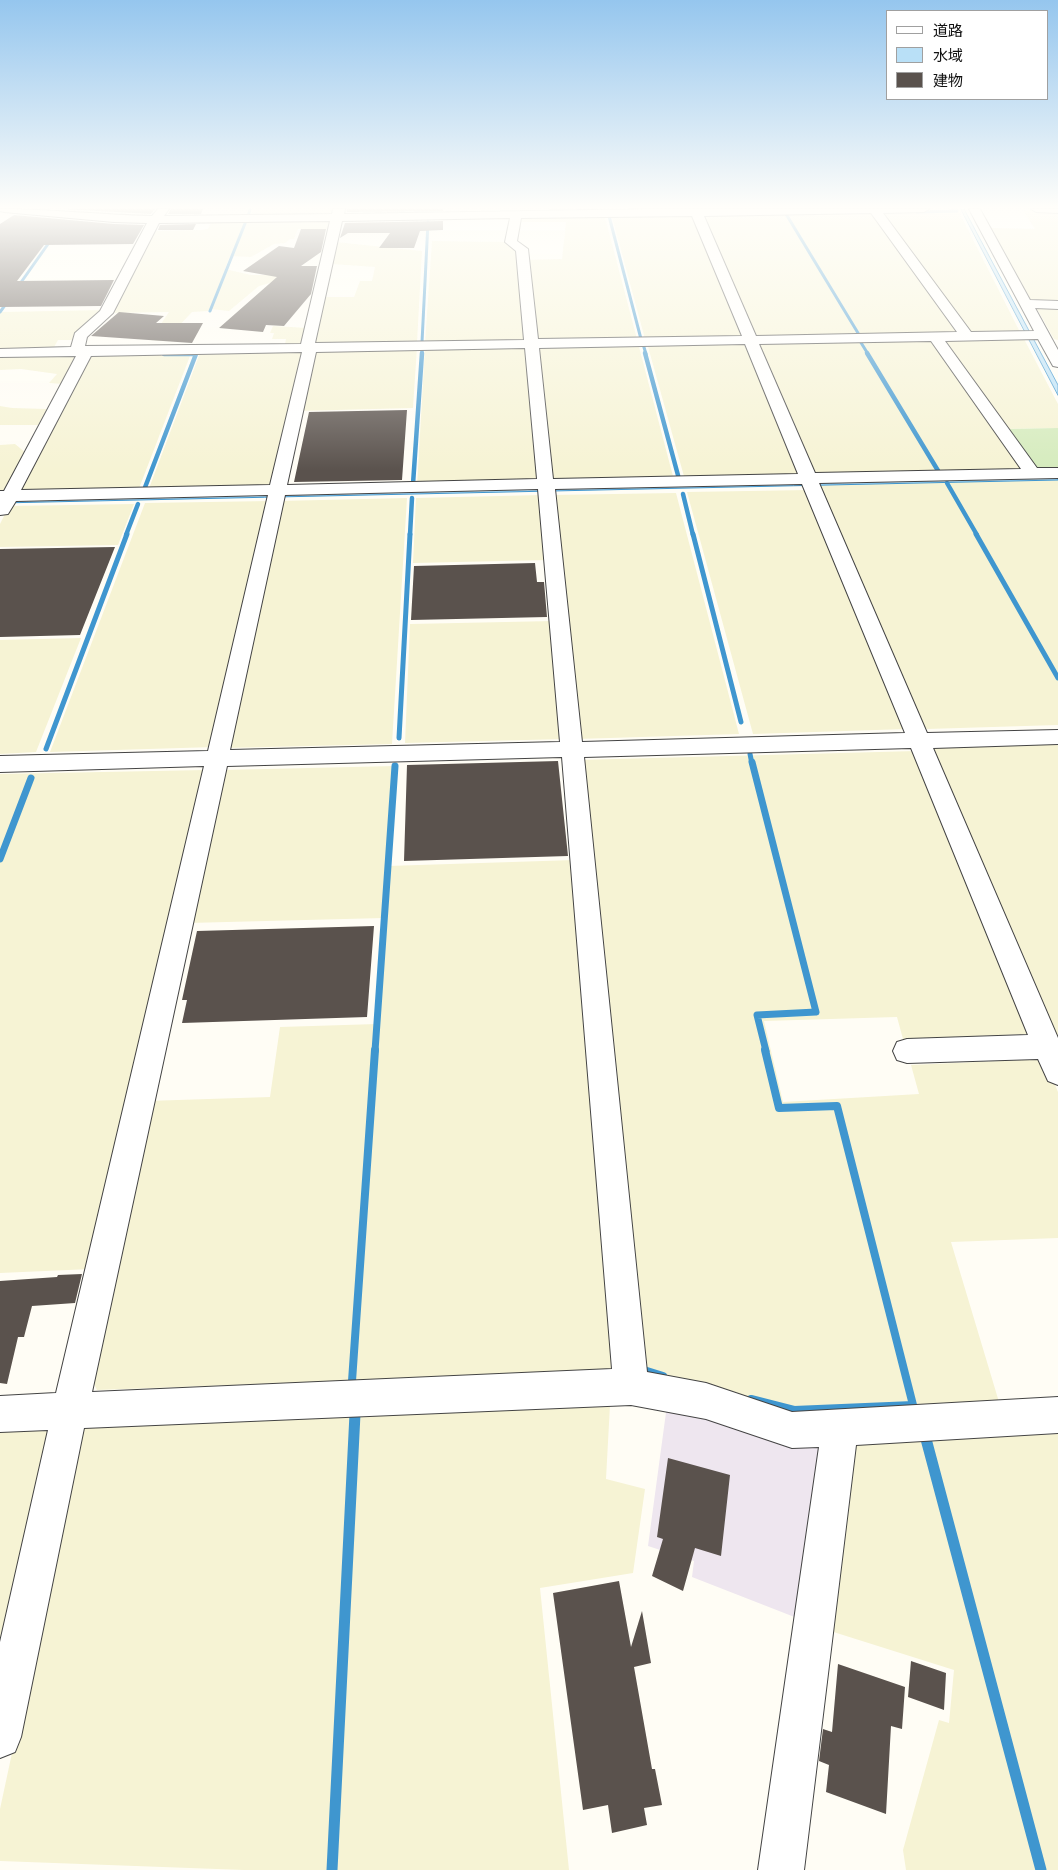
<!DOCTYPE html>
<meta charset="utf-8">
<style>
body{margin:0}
#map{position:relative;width:1058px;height:1870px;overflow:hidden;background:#fffdf5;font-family:"PT Serif","Noto Sans JP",serif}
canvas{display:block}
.legend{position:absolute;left:886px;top:10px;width:162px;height:90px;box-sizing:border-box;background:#fff;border:1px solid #a0a0a0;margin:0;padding:6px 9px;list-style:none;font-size:15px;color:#111}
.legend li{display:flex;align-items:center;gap:10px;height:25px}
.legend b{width:25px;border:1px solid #a0a0a0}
</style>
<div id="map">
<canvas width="1058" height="1870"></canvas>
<ul class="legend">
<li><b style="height:6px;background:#fff"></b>道路</li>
<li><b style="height:14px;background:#b9e0f7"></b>水域</li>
<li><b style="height:14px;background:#5a524d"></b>建物</li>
</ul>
</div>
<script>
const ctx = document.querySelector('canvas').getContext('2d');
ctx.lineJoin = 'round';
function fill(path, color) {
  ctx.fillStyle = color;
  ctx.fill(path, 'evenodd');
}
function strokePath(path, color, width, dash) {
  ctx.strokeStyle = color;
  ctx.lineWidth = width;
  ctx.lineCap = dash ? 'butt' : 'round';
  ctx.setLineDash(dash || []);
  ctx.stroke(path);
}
fill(new Path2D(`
 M667 1405 820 1449 797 1618 692 1577 694 1561 648 1546Z`), '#eee6ef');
fill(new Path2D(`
 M252 209H336L335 216 250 217Z
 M1023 210 1058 212V303L1031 301 990 228 1035 229Z
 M879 212H959L1020 332 969 333Z
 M874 213 960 333 757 337 753 335 703 216Z
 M696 216 745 336 742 337 645 339 612 217Z
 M605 217 637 339 533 341 525 260 562 259 566 222H518L519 218Z
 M332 219 330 229H298L294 239H290L285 243 274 244 251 257 230 256 225 269 251 275H300L259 286 229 311 210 309 208 311 192 312 165 341 150 340 169 312 111 313 153 231 202 230 208 229 212 221Z
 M432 241 507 242 519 251 527 340 425 343Z
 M336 242 422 251 417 343 313 344 324 297H354L360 281H372L375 267 331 264Z
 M1036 307H1058V340L1054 339Z
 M104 310 75 340H58L53 349 0 350V312Z
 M273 326 308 328 304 344H285L286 339H272L274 333H270Z
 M1023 337 1058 404V428L1004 429 941 340Z
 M930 338 1022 469 1020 471 812 473 756 343Z
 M745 342 803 476 685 480 647 343Z
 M638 343 674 480 552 483 538 345Z
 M417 347 413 408 298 411 313 350Z
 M425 347H527L541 481 417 486Z
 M303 351 274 487 148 491 200 353Z
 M161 353V356H190L138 491 16 494 88 356Z
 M0 354 80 355 62 384 49 383 57 374 21 369 0 370Z
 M0 406 12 408 47 409 38 425H0Z
 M15 444 26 453 5 492 0 494V445Z
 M1058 480V725L927 729 920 725 820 485Z
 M809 490 907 729 753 734 687 492Z
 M676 493 739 734 577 739 551 495Z
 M542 495 548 560 413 563 416 498Z
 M407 498 392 744 225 748 279 501Z
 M271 501 214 747 50 752 145 503Z
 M134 504 118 545 0 547V524L9 506Z
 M554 621 566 739 405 743 410 624Z
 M81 638 36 752 0 754V640Z
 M1058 744V1053L930 752 934 747Z
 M916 751 1028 1034 903 1039 897 1017 764 1021 783 1102 919 1094 911 1065 1044 1059 1058 1092V1238L951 1242 999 1402 794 1410 647 1371 641 1343 579 760Z
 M395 766 388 866 574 860 621 1371 97 1390 89 1374 147 1101 270 1097 280 1027 377 1024 384 918 188 923 224 770Z
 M205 770 91 1269 0 1273V774Z
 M610 1405 606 1479 645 1489 633 1573 540 1588 569 1870H244L0 1861V1809L81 1431 95 1422Z
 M48 1426 55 1438 0 1688V1428Z
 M1058 1434V1870H906L903 1850 939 1720 949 1723 954 1670 824 1629 855 1442Z`), '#f6f3d4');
fill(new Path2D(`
 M1058 428V471H1037L1007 429Z`), '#d5ebbd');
const water = new Path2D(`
 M961 209H964L1058 385V395Z
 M1058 477V480L0 503V499Z`);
fill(water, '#b9e0f7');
strokePath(water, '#3f96cf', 1);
strokePath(new Path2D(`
 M917 212 957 211
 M786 214 858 333
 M617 216H609L641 339
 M248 217 250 209
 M17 288 53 237
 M210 311 246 221
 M0 312 8 301
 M860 341 868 354
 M422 342 428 222
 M643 344 646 354
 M422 354V348`), '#3f96cf', 3);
strokePath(new Path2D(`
 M645 353 679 479
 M867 353 940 474
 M947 483 977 535
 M413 484 422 353
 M144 490 196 354H164
 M683 494 693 535
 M126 535 138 504
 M410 535 412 498`), '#3f96cf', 4.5);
strokePath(new Path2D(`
 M693 534 741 722
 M976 534 1058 678
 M399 738 410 534
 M46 749 127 534
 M750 754 752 764`), '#3f96cf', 5);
strokePath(new Path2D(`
 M752 762 816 1012 757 1015 766 1051
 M0 859 31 778
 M375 1051 395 766`), '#3f96cf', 7);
strokePath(new Path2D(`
 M647 1371 663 1376
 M352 1381 375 1050
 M751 1399 794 1410 913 1405 837 1106 779 1108 765 1050`), '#3f96cf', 8);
strokePath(new Path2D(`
 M926 1439 1041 1870
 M332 1870 355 1414`), '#3f96cf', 11);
fill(new Path2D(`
 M63 209H155L151 214Z
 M171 209H203L201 214H168Z
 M347 209H443V211L347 212Z
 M14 215 114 224 144 225 133 244 44 245 17 281 114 280 101 306 0 307V224Z
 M443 221V230L420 231 414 248H379L390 233H348L340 238 345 223Z
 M196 224 193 230H158L160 225Z
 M301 229H326L321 252 301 266H317L311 294 284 326 266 325 263 332 219 328 277 277 243 271 279 246 294 248Z
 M119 312 164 316 156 323H203L192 343 91 336Z
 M407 410 402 480 294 482 309 412Z
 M115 547 80 635 0 637V549Z
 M535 563 537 582H544L547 617 411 620 414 566Z
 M558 761 568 856 404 861 407 765Z
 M374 926 367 1017 182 1023 187 1000H182L197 931Z
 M82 1274 75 1303 32 1306 24 1337H18L7 1384 0 1383V1281L57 1277 58 1275Z
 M668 1458 730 1475 721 1556 695 1548 683 1591 652 1576 663 1539 657 1537Z
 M619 1581 631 1647 642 1611 651 1663 634 1667 652 1769H655L662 1805 644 1808 647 1825 612 1833 608 1805 583 1810 553 1593Z
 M911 1661 946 1673 944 1710 908 1697Z
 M838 1664 905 1687 902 1729 891 1726 886 1814 826 1792 829 1765 819 1761 823 1729 832 1732Z`), '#5a524d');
const minor = new Path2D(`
 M0 209C51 209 101 215 152 216L158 209H169L164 216 332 214 333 209H345L344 214 654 209H929L924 212 883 213 971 332 1034 331 969 209H980L1030 300 1058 301V309L1035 308 1058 350V367L1053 366 1038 339 945 341 1037 468H1058V478L819 483 927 733 1058 730V744L933 748 1058 1038V1085L1048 1081 1038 1059 907 1063 897 1060 893 1051 897 1042 907 1039 1028 1035 911 748 584 757 647 1372 706 1383 792 1412 1058 1397V1433L856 1445 804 1870H758L819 1447 792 1448 706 1419 631 1405 84 1428 21 1737 15 1752 0 1758V1642L48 1430 0 1432V1396L56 1393 204 766 0 772V756L208 751 268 495 16 501 8 514 0 515V491H4L76 356 0 357V349L71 347 75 333 100 311 147 223 114 222 4 212 0 211ZM871 213 957 332 756 336 704 216ZM692 216 742 336 538 339 528 249 517 241 521 218ZM510 218 505 242 516 251 524 340 315 343 342 221ZM330 221 301 344 85 346 87 337 113 313 159 223ZM931 341 1021 469 815 473 759 344ZM745 344 798 474 553 479 539 348ZM525 348 537 479 287 485 316 352ZM302 352 270 485 21 490 91 356ZM802 484 905 733 582 742 555 489ZM538 489 560 742 230 750 285 495ZM562 757 612 1369 92 1392 227 766Z
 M1031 209H1058V213L1036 212Z`);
strokePath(minor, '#444', 2);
fill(minor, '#fff');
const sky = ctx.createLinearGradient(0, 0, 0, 471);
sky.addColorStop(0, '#95c6ee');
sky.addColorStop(0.44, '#fffefa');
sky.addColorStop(1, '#fffefa00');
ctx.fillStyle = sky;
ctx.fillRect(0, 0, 1058, 471);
</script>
